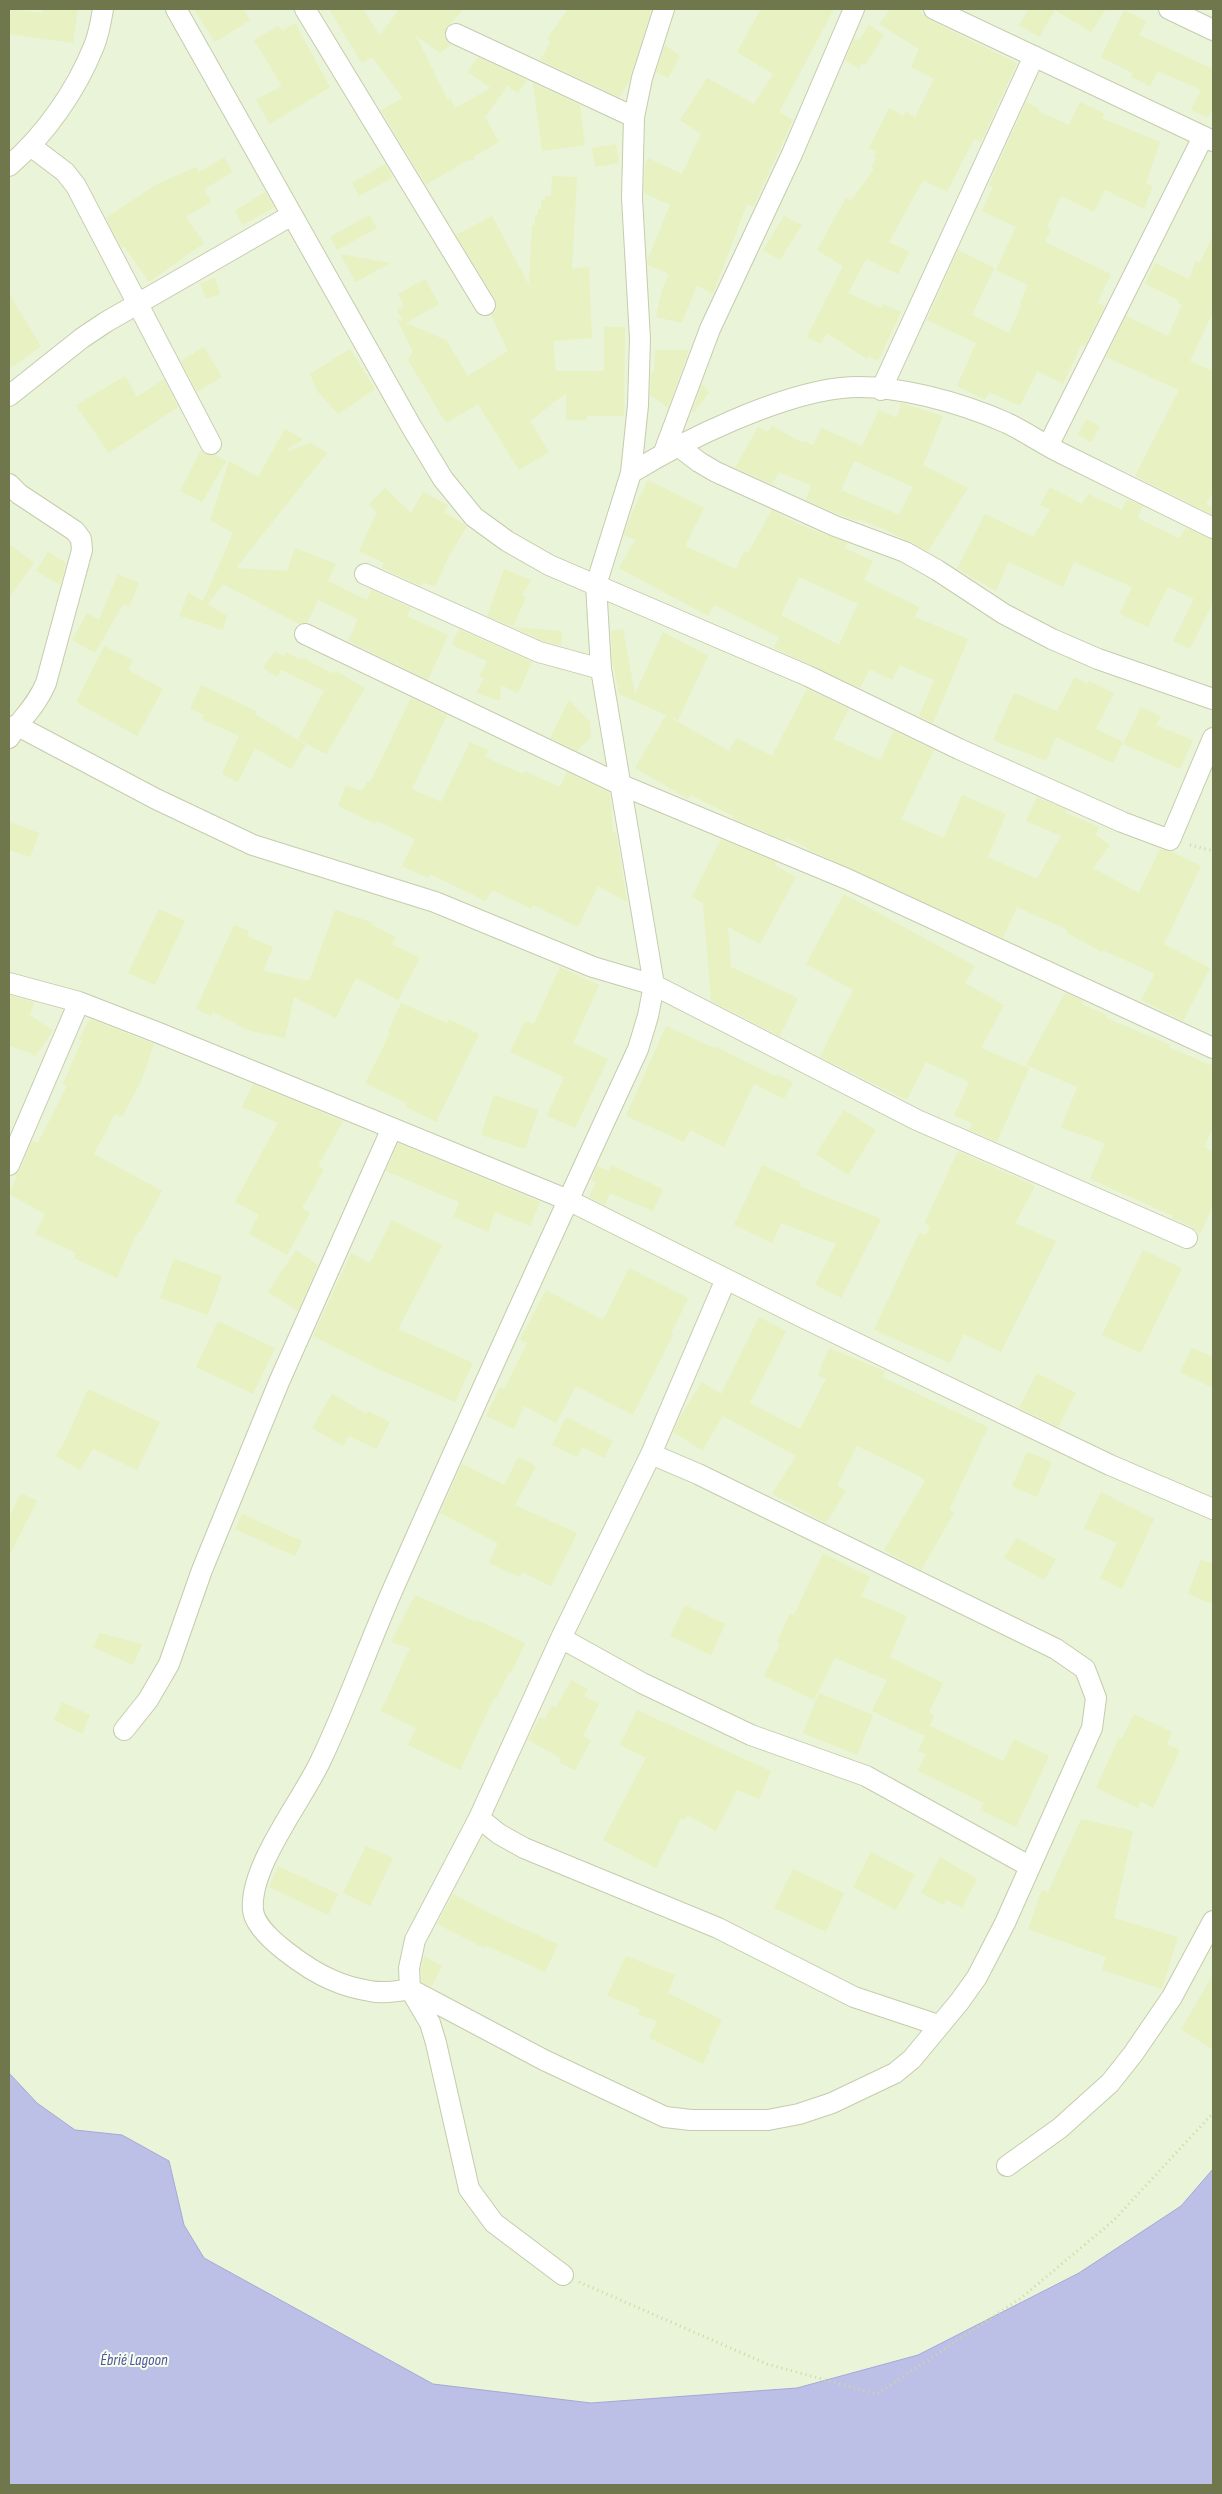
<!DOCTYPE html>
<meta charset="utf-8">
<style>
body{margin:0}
#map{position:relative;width:1222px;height:2494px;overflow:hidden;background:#f5fce9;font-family:"Sofia Sans Condensed",sans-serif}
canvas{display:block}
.frame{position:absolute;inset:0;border:10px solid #71774d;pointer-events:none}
</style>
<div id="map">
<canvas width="1222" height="2494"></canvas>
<div class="frame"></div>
</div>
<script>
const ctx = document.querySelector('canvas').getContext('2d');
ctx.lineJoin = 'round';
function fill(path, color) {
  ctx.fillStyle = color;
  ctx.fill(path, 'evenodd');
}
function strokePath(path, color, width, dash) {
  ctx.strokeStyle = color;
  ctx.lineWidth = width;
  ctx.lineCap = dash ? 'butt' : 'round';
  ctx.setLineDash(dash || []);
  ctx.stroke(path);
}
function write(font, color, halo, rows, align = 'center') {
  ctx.font = font + ' "Sofia Sans Condensed",sans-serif';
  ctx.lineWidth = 4;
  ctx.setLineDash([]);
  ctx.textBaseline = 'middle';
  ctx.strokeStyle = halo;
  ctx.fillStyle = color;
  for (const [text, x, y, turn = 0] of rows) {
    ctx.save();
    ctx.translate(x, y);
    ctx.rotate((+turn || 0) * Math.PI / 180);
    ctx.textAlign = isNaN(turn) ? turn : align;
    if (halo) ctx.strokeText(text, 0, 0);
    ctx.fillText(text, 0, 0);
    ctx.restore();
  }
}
fill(new Path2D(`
 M9 9H1213V2169L1181 2206 1079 2273 918 2355 797 2388 591 2403 433 2384 204 2258 184 2225 169 2161 122 2135 75 2130 37 2103 9 2073Z`), '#eaf4d8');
const water = new Path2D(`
 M9 2073 37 2103 75 2130 122 2135 169 2161 184 2225 204 2258 433 2384 591 2403 797 2388 918 2355 1079 2273 1181 2206 1213 2169V2485H9Z`);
fill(water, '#bdc0e6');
strokePath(water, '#a4a7d8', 1);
fill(new Path2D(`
 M9 9 43 13V9H78L73 43 9 34Z
 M194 9H243L250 20 215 42Z
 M329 9H363L380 36 399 9H463L446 29 444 36 451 45 440 53 416 36 448 101 450 98 455 108 491 88 468 72 478 57 527 80 518 93 507 86 485 117 499 142 473 157 474 160 466 161 426 185 381 110 403 98 372 57 362 63Z
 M568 9H597L601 11 603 9H652L629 82 619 97 540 60 551 42 547 39Z
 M761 9H834L779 112 793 120 753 207 747 204 713 294 697 285 682 323 656 317 662 290 669 274 648 265 647 261 670 205 644 193 645 164 648 158 682 174 701 134 680 120 707 78 754 104 773 74 737 52Z
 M890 9H917L929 20 1017 63 981 142 974 139 947 192 923 180 889 242 909 252 898 274 866 259 848 293 881 308 883 304 901 312 878 361 869 356 867 359 827 333 821 344 807 337 843 266 817 250 846 198 851 201 874 169 871 167 877 158 874 156 876 152 869 148 889 108 904 116 906 112 915 117 934 79 911 67 919 49 879 24Z
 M1029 9H1106L1091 32 1055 10 1039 37 1019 25Z
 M1124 10 1146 21 1139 35 1211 68 1213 64V107L1208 118 1191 110 1201 90 1158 71 1150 86 1131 77 1133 73 1101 57Z
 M295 23 330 87 270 124 256 100 282 86 254 40 278 26 283 31Z
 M869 25 884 35 865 65 862 63 859 69 845 60 854 39 859 40Z
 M665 45 680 56 668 78 656 72Z
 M533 83 580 105 585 145 542 151Z
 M1026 102 1039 109 1038 111 1069 125 1080 102 1104 113 1102 118 1160 142 1146 183 1153 186 1144 209 1105 190 1094 212 1061 196 1047 227 1051 229 1045 242 1111 274 1097 303 1105 306 1085 346 1081 345 1063 384 1037 371 1020 406 989 392 985 400 957 386 976 343 927 320 958 250 994 268 972 315 1009 333 1022 304 1020 303 1028 285 996 270 1016 227 982 211 993 187 989 185Z
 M616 144 619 163 595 167 592 148Z
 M224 157 232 172 204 190 211 202 186 217 204 243 149 282 124 246 122 248 106 218 157 184 196 167 198 173Z
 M385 164 393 177 359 196 352 183Z
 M552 176 577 177 572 269 589 267 592 338 553 341 556 371H604V327H625L624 416H587V420H566V393L530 421 549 452 519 470 478 404 446 423 408 360 413 352 397 319 403 321 397 310 404 306 398 294 425 279 439 304 406 323 446 340 468 376 508 351 491 315 496 310 495 299 456 235 492 216 529 285 532 225H535V215H538V209H541V200H545V196H551Z
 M265 192 274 207 243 225 235 211Z
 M369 215 377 228 337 250 330 237Z
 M784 216 802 225 780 260 763 250Z
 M1213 235V312L1190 361 1213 371V491L1206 504 1213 508V515L1135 476 1179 390 1106 357 1126 316 1168 336 1182 305 1178 303 1179 300 1145 284 1155 263 1189 279 1196 261 1200 263Z
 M340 254 390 263 356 282Z
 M215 278 220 294 206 299 200 283Z
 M9 294 41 346 9 369Z
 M204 347 222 377 197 392 181 361Z
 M350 349 375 389 338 414 318 392 310 374Z
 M655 350H689L668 408 650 395 651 371H654Z
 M125 376 137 397 164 379 178 407 109 453 76 405Z
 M702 384 709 393 694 412 692 411Z
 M901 403 943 416 923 465 968 488 928 551 890 532 858 519 856 521 840 515 806 500 811 485 779 472 772 484 735 468 758 427 768 432 772 426 803 443 804 441 813 445 822 428 862 446 879 410 897 418ZM854 461 913 487 899 515 841 490Z
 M1086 419 1100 426 1091 442 1078 435Z
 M285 429 303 439 288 449V451L310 443 327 453 236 568 287 571 295 548 336 564 328 581 367 600 371 590 411 608 407 616 448 635 428 680 348 641 358 619 318 600 307 623 299 624 223 584 208 604 203 601 233 533 210 520 229 461 258 477Z
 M201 450 205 454 215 455 226 461 202 502 180 491Z
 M648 480 704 508 685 546 736 569 744 551 748 553 772 510 796 523 847 543 845 548 873 561 864 580 919 607 915 617 968 639 933 723 919 716 934 680 900 665 892 680 870 669 860 688 774 648 779 637 714 605 708 616 619 568 635 540 624 535 634 508ZM799 577 858 604 839 645 781 615Z
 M1050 487 1082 504 1088 494 1122 510 1127 499 1143 506 1137 518 1179 538 1186 528 1213 540V602L1190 649 1173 641 1194 599 1168 587 1148 627 1120 614 1132 587 1074 562 1063 587 1008 562 996 591 957 569 985 514 1033 537 1050 510 1040 505Z
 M385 488 411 513 423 492 448 505 444 512 467 526 448 558 435 587 423 582 421 586 382 568 384 563 359 551 377 512 369 505Z
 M9 544 34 563 9 597Z
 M48 552 66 563 60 585 36 571Z
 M504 569 531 580 522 595 526 597 513 627 487 616Z
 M118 574 139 583 129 607 123 604 95 653 72 640 87 613 99 620Z
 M188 592 227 616 223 630 180 616Z
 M513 627 562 631 561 646 543 641Z
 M459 629 532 662 518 693 501 685 500 701 476 693 484 678 480 676 487 661 452 645Z
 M623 629 635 694 663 632 708 656 678 720 668 716 729 751 736 738 772 756 807 689 849 709 833 739 880 760 894 731 934 750 901 819 944 838 962 795 1006 814 988 857 1037 879 1061 836 1026 821 1037 797 1067 810 1066 813 1099 827 1096 835 1110 845 1093 868 1139 893 1160 849 1172 852 1201 866 1164 944 1210 968 1183 1021 1141 1000 1155 974 1103 950 1102 952 1067 933 1068 930 1017 907 1003 938 818 854 788 838 786 841 732 818 733 816 690 795 688 799 635 768 666 715 619 694 612 658 611 631Z
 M104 646 133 660 128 670 163 689 137 736 76 702Z
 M275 651 283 656 287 652 300 660 301 657 334 674 336 671 365 688 326 754 298 739 324 691 281 670 277 677 263 668Z
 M1075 677 1088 684 1089 681 1114 693 1096 729 1123 742 1113 763 1056 737 1046 761 993 740 1014 693 1057 711Z
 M201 685 256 711 255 714 306 745 291 769 255 748 238 782 222 774 239 736 202 719 204 715 190 708Z
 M411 698 447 715 412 789 441 802 470 742 488 750 485 757 523 774 524 771 560 787 567 772 610 793 613 832H616L627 902 598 886 578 927 533 905 532 909 492 890 486 901 430 874 428 878 402 866 415 839 377 821 376 824 338 806 346 785 362 791 367 781 370 783Z
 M569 700 590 722 591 737 577 751 550 738Z
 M1141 707 1161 716 1156 725 1193 740 1180 769 1123 744Z
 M9 822 39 833 30 857 9 850Z
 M721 839 776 862 774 865 796 877 760 944 728 927 731 967 798 998 780 1036 711 1001 703 903 692 897Z
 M844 894 975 966 965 983 1004 1005 981 1048 1029 1068 997 1142 969 1130 972 1123 954 1116 969 1082 926 1062 907 1100 820 1057 853 990 806 964Z
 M159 909 185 921 155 985 128 973Z
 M335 910 373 923 372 925 396 937 392 944 420 958 398 1000 356 978 336 1018 294 997 285 1038 250 1031 213 1012 211 1016 196 1009 234 925 249 931 247 936 273 947 263 971 309 981Z
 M560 967 599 985 573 1043 608 1059 575 1128 547 1116 564 1077 510 1052 525 1021 534 1024Z
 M1065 993 1083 1001 1082 1004 1107 1015 1106 1018 1171 1045 1169 1047 1213 1066V1127L1204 1147 1213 1151V1205L1200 1234 1192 1227 1172 1218 1173 1216 1090 1179 1105 1143 1061 1128 1077 1087 1026 1065Z
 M9 995 34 1002 30 1015 53 1031 35 1056 28 1052 9 1046Z
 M401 1003 447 1023 449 1019 479 1034 436 1122 406 1107 408 1104 365 1083 390 1033 388 1032Z
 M90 1019 154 1044 141 1081 122 1117 115 1114 94 1154 162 1191 140 1232 138 1231 117 1278 74 1258 76 1253 35 1234 45 1214 9 1194 17 1177 14 1175 20 1170 32 1141 38 1143 67 1086 63 1084 82 1040 79 1039Z
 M666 1026 714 1048V1046L775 1076 776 1074 793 1082 784 1099 754 1084 724 1147 690 1130 684 1142 626 1116Z
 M253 1084 343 1121 318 1166 324 1170 302 1208 310 1213 287 1255 249 1234 259 1215 235 1202 278 1123 242 1107Z
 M494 1095 538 1110 525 1149 481 1135Z
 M844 1110 876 1130 848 1175 816 1154Z
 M398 1143 540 1202 530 1226 495 1212 488 1232 454 1217 459 1202 386 1171Z
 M958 1151 1035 1186 1015 1223 1056 1241 1001 1352 964 1334 950 1363 874 1330 919 1233 926 1235 930 1226 925 1222Z
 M611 1165 663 1189 653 1211 610 1193 605 1205 589 1197 596 1182 591 1180 597 1166 609 1171Z
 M762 1165 800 1182 799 1186 881 1219 841 1298 815 1285 836 1244 781 1223 772 1243 734 1225Z
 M392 1220 442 1245 398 1329 473 1363 455 1402 376 1368 313 1336 351 1253 370 1263Z
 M296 1250 318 1265 298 1311 268 1292Z
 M1143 1250 1182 1268 1141 1353 1102 1335Z
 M174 1259 222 1276 208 1315 160 1298Z
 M629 1268 688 1298 671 1334 673 1335 633 1415 576 1386 556 1423 524 1406 514 1429 486 1416 500 1387 504 1389 527 1343 520 1340 546 1290 603 1320Z
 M759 1317 786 1331 750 1403 800 1429 826 1379 818 1375 829 1348 885 1371 882 1377 988 1427 949 1510 954 1513 921 1570 884 1550 925 1481 921 1477 857 1446 837 1485 846 1491 826 1523 772 1494 796 1456 723 1416 702 1450 673 1432 680 1417 702 1382 721 1394Z
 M218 1321 275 1348 253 1394 196 1367Z
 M1192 1348 1213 1357V1388L1180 1372Z
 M1037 1373 1076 1393 1058 1427 1019 1408Z
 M88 1389 160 1422 137 1470 93 1449 80 1470 56 1456 67 1437Z
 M332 1394 367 1414 368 1411 390 1422 376 1449 349 1436 343 1446 312 1428Z
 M566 1417 613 1441 604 1458 582 1447 577 1457 552 1445Z
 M1027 1452 1052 1462 1037 1497 1012 1486Z
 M518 1457 536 1466 515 1505 577 1533 551 1586 522 1572 519 1577 489 1563 498 1543 440 1513 462 1464 504 1485Z
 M1101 1492 1154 1519 1122 1589 1100 1578 1117 1543 1084 1528Z
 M21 1493 37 1501 9 1556V1518Z
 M242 1514 302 1541 295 1556 235 1529Z
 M1016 1538 1056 1559 1044 1580 1004 1558Z
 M823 1553 870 1577 861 1596 907 1616 890 1657 943 1683 929 1712 934 1715 925 1736 872 1711 887 1680 835 1658 814 1700 764 1676 780 1644 777 1642 790 1613 794 1615Z
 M1201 1559 1213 1564V1604L1188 1594Z
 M415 1595 476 1622 477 1620 525 1643 511 1673 509 1672 496 1699 494 1698 460 1770 408 1745 416 1728 381 1711 410 1648 391 1642Z
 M685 1605 725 1624 711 1655 670 1636Z
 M100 1633 142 1644 133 1665 93 1647Z
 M571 1680 588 1689 584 1696 599 1704 583 1736 591 1740 575 1770 559 1762 561 1758 528 1740 540 1717 545 1719 552 1705 556 1708Z
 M819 1693 873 1715 857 1755 803 1733Z
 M62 1702 90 1715 82 1734 54 1720Z
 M637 1710 771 1771 759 1799 737 1790 716 1831 687 1815 685 1820 681 1818 656 1868 603 1840 646 1758 620 1745Z
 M1134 1714 1172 1732 1167 1744 1180 1750 1153 1808 1140 1801 1138 1808 1096 1788 1119 1738 1122 1739Z
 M930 1726 1003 1761 1014 1739 1049 1756 1016 1827 980 1810 984 1803 918 1771 926 1754 918 1751Z
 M1081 1819 1133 1831 1114 1918 1178 1937 1162 1989 1102 1970 1106 1957 1028 1929 1042 1890 1048 1892Z
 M366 1846 393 1858 370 1906 343 1893Z
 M871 1852 915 1875 896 1910 853 1887Z
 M940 1857 977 1879 962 1908 946 1899 944 1905 921 1893Z
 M278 1866 338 1894 328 1915 269 1887Z
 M793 1869 844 1893 826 1932 774 1908Z
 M453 1894 497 1917 558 1944 545 1972 485 1945 484 1948 437 1924Z
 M424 1956 442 1966 431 1987 422 1982 421 1969Z
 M626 1956 675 1975 668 1993 722 2020 708 2049 710 2050 703 2064 649 2038 657 2021 638 2014 640 2009 607 1996Z
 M1213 1975V2050L1181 2029Z`), '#e8f1c1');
const street = new Path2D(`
 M176 9 411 426 443 479 474 517 507 541 549 565 808 676 959 749 1122 822 1170 840 1213 738
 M305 9 485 305
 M934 9 1213 141
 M1169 9 1213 30
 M456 34 634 117
 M32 147 65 172 76 186 211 444
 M9 166C45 135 76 91 94 46 99 34 101 21 103 9
 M881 390 1034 56
 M9 396 82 338 106 322 292 215
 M678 446 699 462 716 472 835 526 905 552 937 570 1004 614 1052 639 1098 659 1213 699
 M1048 446 1203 137
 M664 452 710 329 792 154 854 9
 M631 473C686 439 778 395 841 388 890 382 962 403 1007 423 1026 432 1044 445 1063 454 1113 479 1163 503 1213 528
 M9 484 19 494 75 531 81 539 82 550 46 683C36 707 22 717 9 738
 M365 574 539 652 601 669
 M305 634 619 784 847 879 1213 1048
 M16 725 156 799 253 845 435 902 593 967 654 985 917 1120 1187 1238
 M9 983 79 1002
 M9 1165 79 1002 159 1033 392 1128
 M651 1454 698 1474 1056 1649 1085 1669 1096 1698 1092 1728 1005 1923 977 1977 960 2001 912 2059 895 2073 832 2103 799 2114 768 2120H691L665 2117 544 2060 410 1989C397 1991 383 1994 370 1991 358 1989 343 1985 332 1980 311 1971 255 1935 253 1910 249 1867 301 1802 320 1762 347 1706 368 1646 393 1589 473 1408 555 1228 638 1049L648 1016 654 985 601 669 596 585 631 473 638 405 640 339 632 198 634 117 642 78 664 9
 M561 1638 642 1683 751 1735 866 1776 1029 1866
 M124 1730 148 1700 169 1664 202 1570 279 1382 392 1128 568 1200 804 1318 1110 1465 1213 1509
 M479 1818 499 1834 524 1848 718 1928 854 1997 938 2025
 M1007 2166 1060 2128 1110 2083 1133 2054 1172 1997 1213 1921
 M563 2275 494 2223 469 2189 436 2043 430 2023 410 1989 409 1968 415 1940 479 1818 561 1638 651 1454 726 1279`);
strokePath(street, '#c5ccac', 22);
strokePath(new Path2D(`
 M1190 845 1213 851
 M579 2282 767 2364 877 2394 1021 2298 1113 2221 1213 2113`), '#ced7a4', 3, [1, 4]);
strokePath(street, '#fff', 20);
write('italic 16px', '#50539f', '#f9fff0', [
 ["Ébrié Lagoon",134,2361]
]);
</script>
